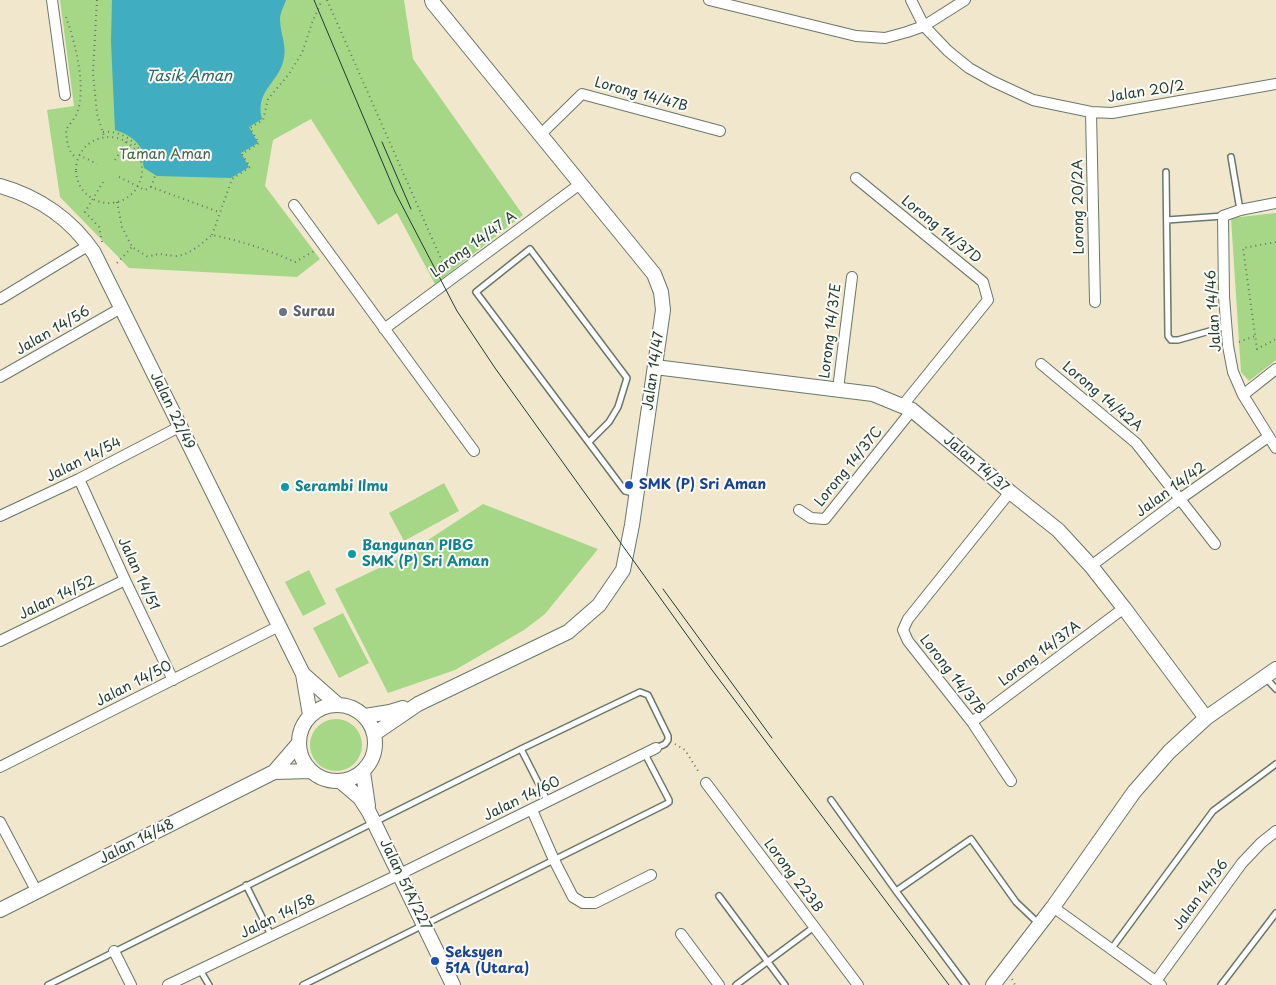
<!DOCTYPE html>
<style>
body{margin:0}
canvas{display:block;background:#f1e7cd}
</style>
<canvas width="1276" height="985"></canvas>
<script>
const ctx = document.querySelector('canvas').getContext('2d');
ctx.lineJoin = 'round';
function fill(path, color) {
  ctx.fillStyle = color;
  ctx.fill(path, 'evenodd');
}
function strokePath(path, color, width, dash) {
  ctx.strokeStyle = color;
  ctx.lineWidth = width;
  ctx.lineCap = dash ? 'butt' : 'round';
  ctx.setLineDash(dash || []);
  ctx.stroke(path);
}
function write(font, color, halo, rows, align = 'center') {
  ctx.font = font + ' "Playpen Sans",sans-serif';
  ctx.lineWidth = 4;
  ctx.setLineDash([]);
  ctx.textBaseline = 'middle';
  ctx.strokeStyle = halo;
  ctx.fillStyle = color;
  for (const [text, x, y, turn = 0] of rows) {
    ctx.save();
    ctx.translate(x, y);
    ctx.rotate((+turn || 0) * Math.PI / 180);
    ctx.textAlign = isNaN(turn) ? turn : align;
    if (halo) ctx.strokeText(text, 0, 0);
    ctx.fillText(text, 0, 0);
    ctx.restore();
  }
}
fill(new Path2D(`
 M60 0H404L413 59 523 215 435 284 397 213 378 225 311 119 273 140 265 186 320 259 297 277 129 268 60 197 47 110 74 106Z
 M1276 213V360L1249 381 1241 372 1231 218Z
 M444 483 459 511 404 541 389 513Z
 M483 504 598 549 545 614 524 630 455 670 388 693 335 589 402 557Z
 M309 570 326 604 303 616 285 582Z
 M343 613 369 663 339 678 313 628Z
 M310 745a26 26 0 1 1 52 0a26 26 0 1 1-52 0Z`), '#a5d786');
fill(new Path2D(`
 M112 0H286C284 6 280 13 280 19 280 34 288 47 283 62 277 84 255 91 262 119L249 127 258 143 241 153 249 167 231 178 157 176 144 168 142 158 146 155C137 141 131 135 115 130L111 42Z`), '#41adc0');
const lane = new Path2D(`
 M1231 157 1240 210
 M1166 172 1168 336 1171 340H1178L1227 326
 M1167 220 1223 216
 M589 442 609 422 618 407 627 378 530 249 476 292 625 491 636 494
 M1265 677 1276 689
 M521 749 548 802
 M831 800 896 891 966 985
 M246 885 271 935
 M896 891 971 839 1016 902 1038 923
 M719 896 785 985
 M1112 948 1213 811 1276 764
 M200 970 209 985
 M48 985 521 749 640 692 648 695 668 736V740L665 744 656 748
 M303 985 666 804 669 802V800L645 754
 M736 985 814 927
 M1221 985 1276 913`);
const street = new Path2D(`
 M52 0 65 95
 M709 0 856 36 885 38 907 32 924 26 965 0
 M911 0 924 26 948 51 969 68 992 81 1033 100 1091 112 1112 113 1276 84
 M1091 112 1095 302
 M540 135 582 94 720 131
 M856 178 983 282 988 300 903 405
 M1276 203 1240 210 1223 216 1224 297 1228 346 1233 372 1243 395 1276 448
 M294 205 474 451
 M0 299 89 245
 M384 329 580 184
 M1041 364 1136 443 1215 544
 M0 377 121 308
 M838 389 852 277
 M1243 395 1276 369
 M79 479 125 580 173 680
 M1010 492 908 619 903 630 908 641 972 722 1011 781
 M799 510 811 518 825 519 912 410
 M0 516 79 479 179 427
 M1091 566 1180 499 1268 437
 M0 641 125 580
 M972 722 1124 608
 M0 767 279 626
 M706 783 858 985
 M532 810 554 860 573 897 583 903H595L651 875
 M0 822 37 892
 M1053 907 1161 985
 M681 934 719 985
 M114 951 131 985
 M1156 981 1242 863 1261 843 1276 831
 M168 985 400 874 656 748`);
const secondary = new Path2D(`
 M0 186C39 197 72 220 94 253L303 674 310 715
 M655 367 873 394 912 410 1010 492 1058 530 1091 566 1124 608 1206 718
 M303 674 337 704
 M299 743a38 38 0 1 1 76 0a38 38 0 1 1-76 0Z
 M365 716 390 712 403 708
 M374 734 418 704 568 632 599 605 623 570 632 525 663 310 661 292 654 274 433 3 432 0
 M274 772 299 743
 M363 772 368 806
 M340 781 360 798 369 812 453 985
 M0 910 274 772 311 771
 M993 985 1053 907 1134 792 1169 752 1206 718 1276 669`);
strokePath(lane, '#68786a', 8);
strokePath(street, '#68786a', 12);
strokePath(secondary, '#68786a', 16);
strokePath(new Path2D(`
 M97 0 93 73 97 114 104 136
 M327 0 446 270
 M66 17C75 42 87 88 77 113 75 119 69 124 66 130 67 140 67 152 77 158
 M103 132C121 130 135 141 143 155
 M76 170a33 33 0 1 1 66 0a33 33 0 1 1-66 0Z
 M79 155 97 164
 M115 160 126 142
 M119 177 145 190 151 187 219 212
 M151 187 155 176
 M117 202 122 227 132 247 148 257C160 252 163 255 175 256 189 256 202 243 212 235 242 241 268 250 295 262L314 251
 M212 235 232 179 250 167 242 154 259 143 250 128 263 120 268 99 289 74 302 53 312 23 322 0
 M102 242 99 227 85 212 103 182
 M1276 242 1243 248 1257 349 1276 339
 M117 263 132 247
 M1239 342 1255 336
 M675 744 685 750 700 774
 M1012 979 1015 985`), '#68786a', 2, [1, 4]);
strokePath(lane, '#fff', 5);
strokePath(street, '#fff', 10);
strokePath(secondary, '#fff', 14);
strokePath(new Path2D(`
 M314 0 395 192 457 311 495 368 712 670 949 985
 M382 142 411 209
 M663 589 772 738`), '#1f3d34', 1);
for (const [x, y, r, color] of [
 [283,312,5,"#6b7280"],
 [629,485,5,"#1a4fb4"],
 [285,487,5,"#0f9aa8"],
 [352,554,5,"#0f9aa8"],
 [435,961,5,"#1a4fb4"]
]) {
  const dot = new Path2D();
  dot.arc(x, y, r, 0, 2 * Math.PI);
  ctx.fillStyle = color;
  ctx.fill(dot);
  strokePath(dot, '#fdfcf7', 2);
}
write('14px', '#1f3d34', '#fdfcf7', [
 ["Jalan 20/2",1146,92,-9],
 ["Lorong 14/47B",641,95,15],
 ["Lorong 20/2A",1079,207,-91],
 ["Lorong 14/37D",941,230,39],
 ["Lorong 14/47 A",474,245,-36],
 ["Jalan 14/46",1214,311,-94],
 ["Jalan 14/56",53,331,-30],
 ["Lorong 14/37E",831,331,-83],
 ["Jalan 14/47",654,371,-82],
 ["Lorong 14/42A",1102,397,40],
 ["Jalan 22/49",172,411,64],
 ["Jalan 14/54",84,460,-27],
 ["Jalan 14/37",976,464,40],
 ["Lorong 14/37C",849,467,-51],
 ["Jalan 14/42",1171,490,-36],
 ["Jalan 14/51",138,574,65],
 ["Jalan 14/52",57,598,-26],
 ["Lorong 14/37A",1040,654,-37],
 ["Lorong 14/37B",952,675,52],
 ["Jalan 14/50",134,684,-27],
 ["Jalan 14/60",522,799,-26],
 ["Jalan 14/48",137,842,-27],
 ["Lorong 223B",793,876,53],
 ["Jalan 51A/227",405,885,64],
 ["Jalan 14/36",1201,895,-54],
 ["Jalan 14/58",278,917,-26]
]);
write('14px', '#406448', '#fdfcf7', [
 ["Taman Aman",165,155]
]);
write('bold 14px', '#5b616d', '#fdfcf7', [
 ["Surau",293,312]
], 'left');
write('bold 14px', '#164399', '#fdfcf7', [
 ["SMK (P) Sri Aman",639,485],
 ["Seksyen",445,953],
 ["51A (Utara)",445,969]
], 'left');
write('bold 14px', '#0d838f', '#fdfcf7', [
 ["Serambi Ilmu",295,487],
 ["Bangunan PIBG",362,546],
 ["SMK (P) Sri Aman",362,562]
], 'left');
write('italic 15px', '#2b6465', '#fdfcf7', [
 ["Tasik Aman",189,77]
]);
</script>
